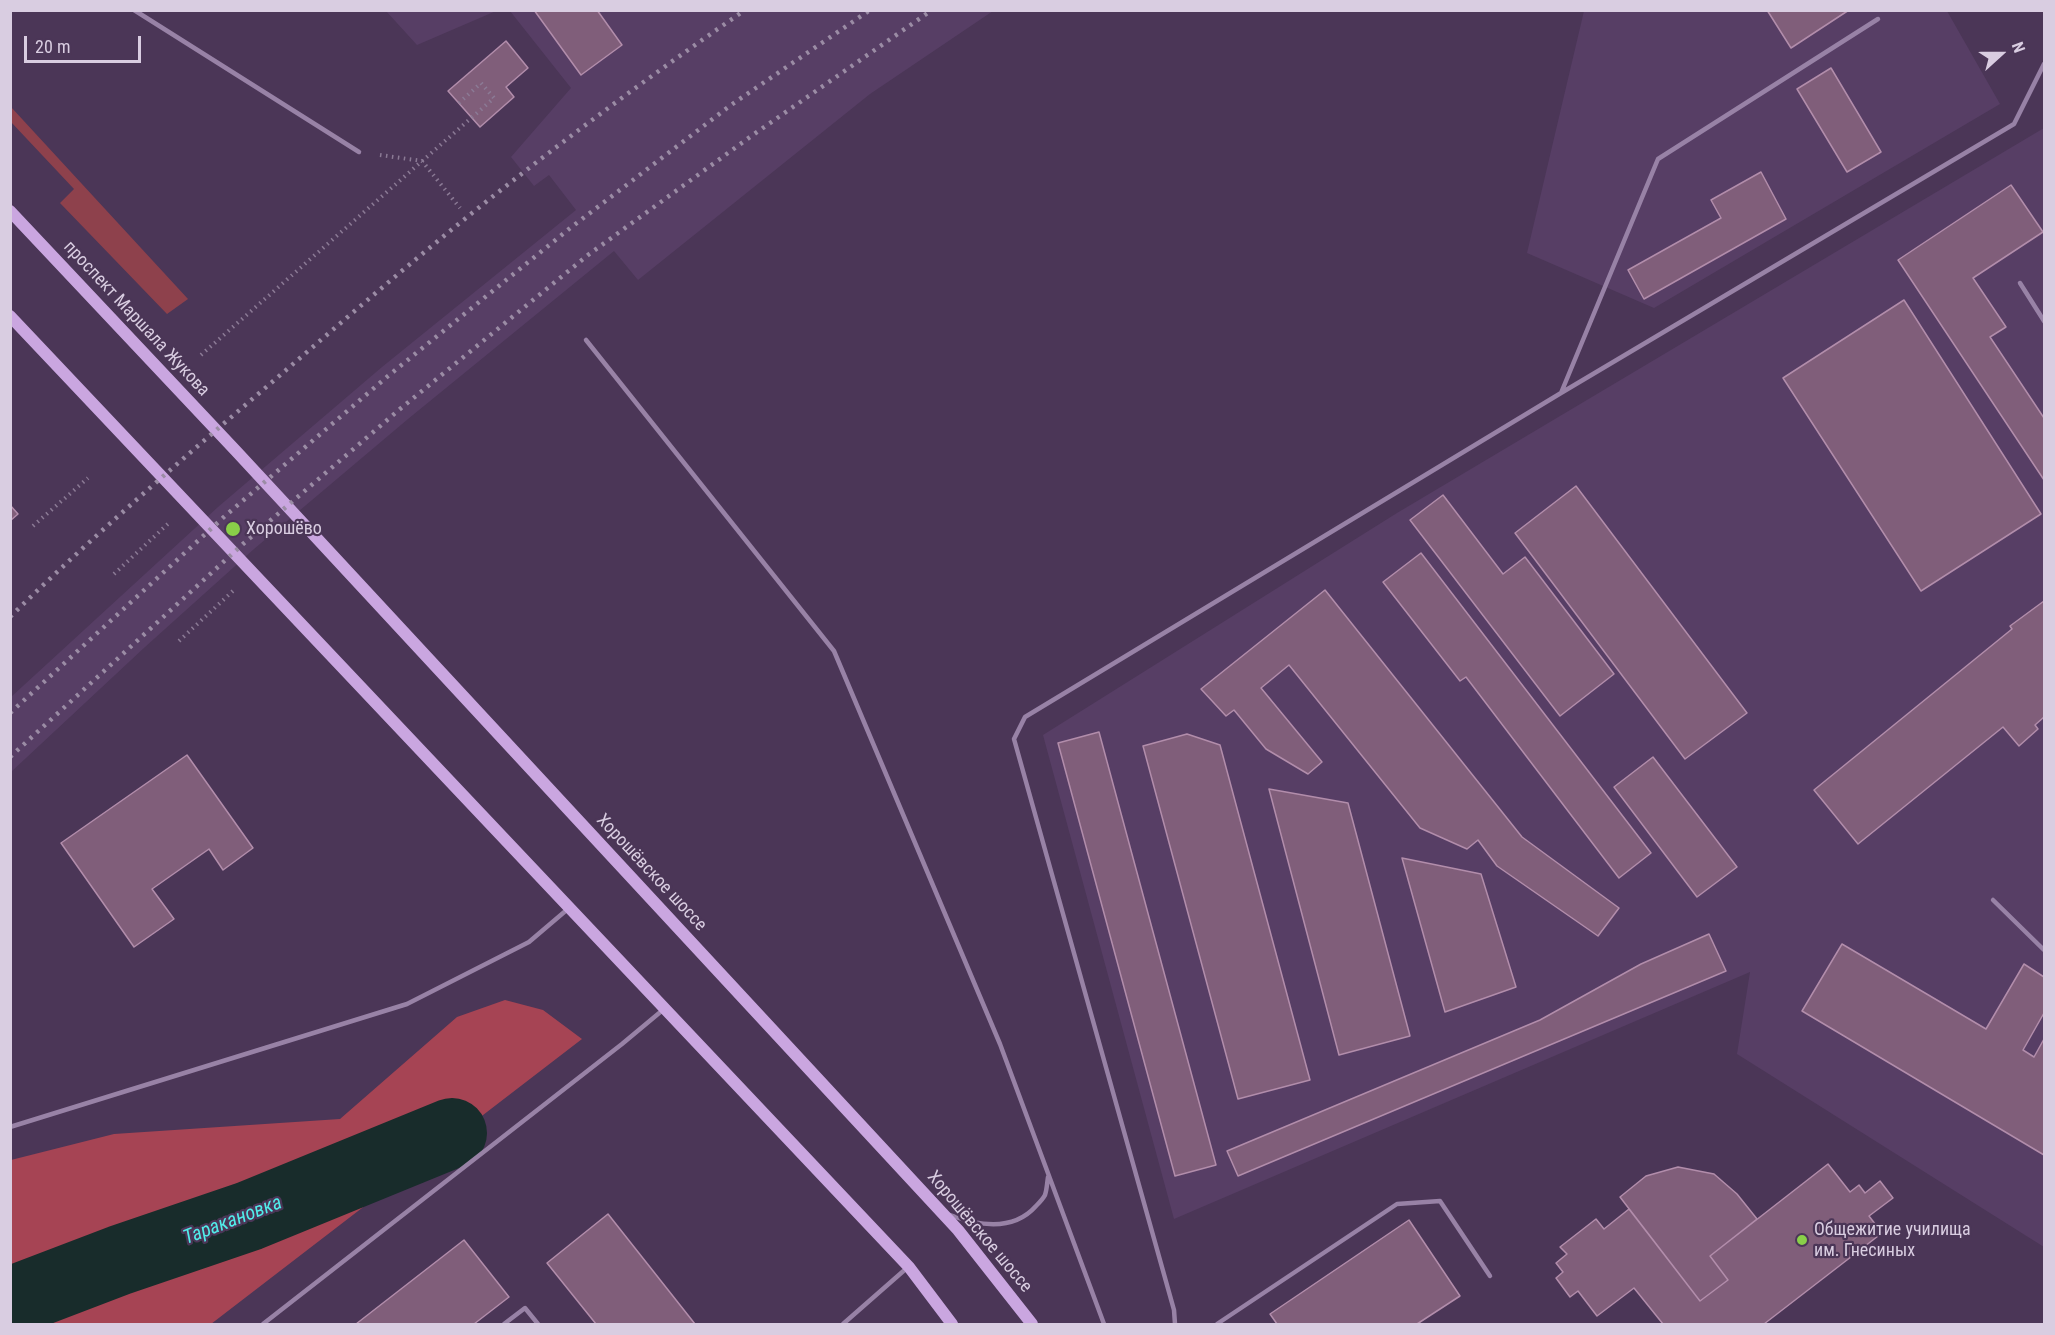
<!DOCTYPE html>
<meta charset="utf-8">
<style>
body{margin:0}
#map{position:relative;width:2055px;height:1335px;overflow:hidden;background:#4b3657;font-family:"Roboto Condensed",sans-serif}
canvas{display:block}
.frame{position:absolute;inset:0;border:12px solid #d9cde1;pointer-events:none}
.north{position:absolute;left:1971px;top:24px;width:60px;height:60px;-webkit-text-stroke:4px #4b3657;paint-order:stroke;rotate:69deg;font-size:16px;font-weight:700;line-height:24px;text-align:center;color:#d9cde1}
.north::after{content:'';display:block;margin:auto;width:21px;height:27px;background:#d9cde1;clip-path:polygon(50% 0,100% 100%,50% 72%,0 100%)}
.scale{position:absolute;left:24px;top:36px;width:117px;height:27px;box-sizing:border-box;border:3px solid #d9cde1;border-top:0;padding-left:8px;font-size:18px;line-height:21px;white-space:nowrap;color:#d9cde1;-webkit-text-stroke:4px #4b3657;paint-order:stroke}
</style>
<div id="map">
<canvas width="2055" height="1335"></canvas>
<div class="frame"></div>
<div class="north">N</div>
<div class="scale">20 m</div>
</div>
<script>
const ctx = document.querySelector('canvas').getContext('2d');
ctx.lineJoin = 'round';
function fill(path, color) {
  ctx.fillStyle = color;
  ctx.fill(path, 'evenodd');
}
function strokePath(path, color, width, dash) {
  ctx.strokeStyle = color;
  ctx.lineWidth = width;
  ctx.lineCap = dash ? 'butt' : 'round';
  ctx.setLineDash(dash || []);
  ctx.stroke(path);
}
function write(font, color, halo, rows, align = 'center') {
  ctx.font = font + ' "Roboto Condensed",sans-serif';
  ctx.lineWidth = 4.5;
  ctx.setLineDash([]);
  ctx.textBaseline = 'middle';
  ctx.strokeStyle = halo;
  ctx.fillStyle = color;
  for (const [text, x, y, turn = 0] of rows) {
    ctx.save();
    ctx.translate(x, y);
    ctx.rotate((+turn || 0) * Math.PI / 180);
    ctx.textAlign = isNaN(turn) ? turn : align;
    if (halo) ctx.strokeText(text, 0, 0);
    ctx.fillText(text, 0, 0);
    ctx.restore();
  }
}
fill(new Path2D(`
 M386 11H496L417 45Z
 M510 11H993L870 94 638 280 614 251 408 419 254 549 145 647 11 772V697L218 507 382 367 576 210 549 175 534 186 511 157 571 88Z
 M1584 11H1947L2000 104 1654 308 1527 253Z
 M2044 128V1247L1737 1054 1750 972 1174 1219 1043 735 1397 513Z`), '#573e65');
fill(new Path2D(`
 M10 107H11L188 299 167 314 60 203 74 189 11 122Z`), '#8e414c');
fill(new Path2D(`
 M505 1000 543 1010 582 1039 211 1324H11V1160L114 1134 340 1119 457 1017Z`), '#a64454');
strokePath(new Path2D(`
 M10 1302 120 1260 249 1216 452 1133`), '#182c2b', 70);
const building = new Path2D(`
 M534 10H597L622 45 581 75Z
 M1767 10H1849L1791 48Z
 M506 41 528 68 506 87 514 97 480 127 448 91Z
 M1831 68 1881 152 1847 172 1797 89Z
 M1761 172 1786 219 1644 299 1628 270 1721 218 1711 200Z
 M2011 185 2043 232 1973 278 2006 327 1990 337 2044 418V480L1898 260Z
 M1904 300 2041 514 1921 591 1783 378Z
 M1576 486 1747 713 1685 759 1515 533Z
 M1443 495 1503 574 1525 557 1614 674 1560 716 1410 520Z
 M10 505 18 514 10 521Z
 M1421 553 1651 853 1619 878 1466 677 1460 681 1383 582Z
 M1325 590 1522 837 1619 908 1598 936 1497 866 1478 840 1467 849 1420 828 1289 665 1261 688 1322 762 1308 774 1266 749 1234 710 1226 716 1201 689Z
 M2044 601V717L2035 725 2038 729 2019 746 2003 727 1858 844 1814 790 2012 629 2010 626Z
 M1099 732 1216 1165 1175 1176 1058 743Z
 M1187 734 1220 745 1310 1080 1238 1099 1143 746Z
 M187 755 253 848 223 870 209 849 152 889 174 919 134 947 61 843Z
 M1653 757 1737 867 1697 897 1614 787Z
 M1269 789 1348 803 1410 1036 1339 1055Z
 M1402 858 1481 874 1516 987 1445 1012Z
 M1709 934 1726 971 1238 1176 1227 1151 1540 1020 1641 964Z
 M1842 944 1986 1029 2024 964 2044 977V1013L2023 1050 2034 1057 2044 1039V1155L1802 1011Z
 M1828 1164 1850 1192 1859 1185 1865 1193 1880 1181 1893 1198 1869 1216 1882 1233 1764 1324H1663L1634 1288 1597 1316 1578 1291 1570 1297 1556 1278 1563 1272 1556 1263 1567 1254 1560 1247 1596 1219 1604 1229 1629 1209 1700 1301 1728 1280 1710 1256Z
 M1678 1167 1714 1174 1737 1194 1757 1219 1710 1256 1728 1280 1700 1301 1620 1197 1646 1176Z
 M608 1214 695 1324H596L547 1263Z
 M1409 1220 1460 1296 1417 1324H1277L1270 1314Z
 M464 1240 509 1297 474 1324H356Z`);
fill(building, '#805e7a');
strokePath(building, '#b28dab', 1.5);
strokePath(new Path2D(`
 M380 155 422 161 460 208
 M201 355 494 98 481 83 459 103
 M33 526 88 478
 M114 574 171 521
 M179 641 234 590`), '#8b7a95', 4, [1.5, 4.5]);
strokePath(new Path2D(`
 M134 10 359 152
 M2020 283 2044 321
 M586 340 834 651 1000 1044 1104 1324
 M1561 393 1658 159 1878 19
 M1993 900 2044 950
 M10 1127 407 1004 529 942 569 908
 M950 1215C979 1226 1013 1232 1036 1206 1039 1203 1043 1199 1045 1195 1047 1189 1047 1183 1048 1177
 M263 1324 622 1044 664 1009
 M504 1324 525 1308 538 1324
 M843 1324 908 1267
 M1175 1324 1174 1310 1014 739 1025 717 1561 393 2014 124 2044 64
 M1217 1324 1397 1204 1440 1201 1490 1276`), '#9882a6', 4.5);
strokePath(new Path2D(`
 M10 211 236 451 958 1230 1032 1324
 M10 316 909 1267 952 1324`), '#caa6e0', 12);
strokePath(new Path2D(`
 M10 617C96 533 187 455 278 377 359 307 440 237 524 172 596 116 670 62 745 10
 M10 713 225 516 388 376 569 229 731 105 870 10
 M10 757 243 544 400 409 588 255 750 137 932 10`), '#9b8ca5', 4.5, [3, 6]);
for (const [x, y, r, color] of [
 [233,529,8,"#89cf49"],
 [1802,1240,6,"#89cf49"]
]) {
  const dot = new Path2D();
  dot.arc(x, y, r, 0, 2 * Math.PI);
  ctx.fillStyle = color;
  ctx.fill(dot);
  strokePath(dot, '#4b3657', 2);
}
write('18px', '#d9cde1', '#4b3657', [
 ["проспект Маршала Жукова",136,319,47],
 ["Хорошёвское шоссе",651,873,47],
 ["Хорошёвское шоссе",979,1232,50]
]);
write('18px', '#d9cde1', '#4b3657', [
 ["Хорошёво",246,529],
 ["Общежитие училища",1814,1230],
 ["им. Гнесиных",1814,1251]
], 'left');
write('italic 20px', '#51edea', '#4b3657', [
 ["Таракановка",233,1221,-21]
]);
</script>
